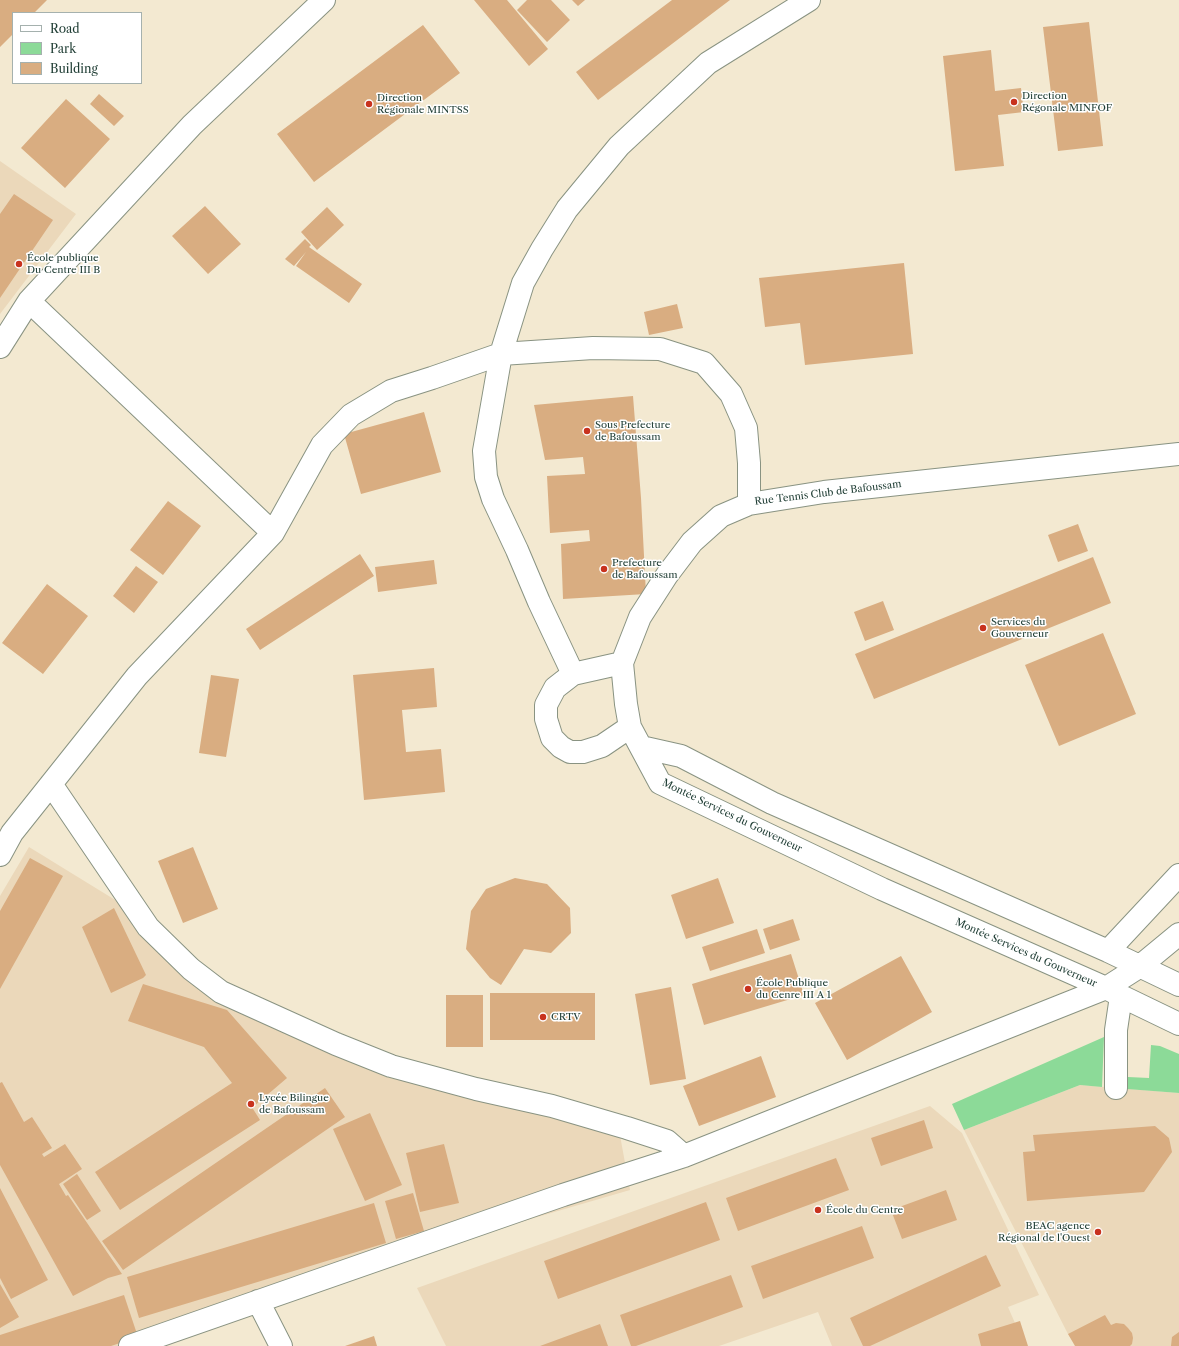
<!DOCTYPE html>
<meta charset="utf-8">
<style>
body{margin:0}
#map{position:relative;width:1179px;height:1346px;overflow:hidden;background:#f3e9d1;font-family:"Libre Caslon Text",serif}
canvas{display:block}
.legend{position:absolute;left:12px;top:12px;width:130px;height:72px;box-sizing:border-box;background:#fff;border:1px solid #a5b1ae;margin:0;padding:5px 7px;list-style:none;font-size:12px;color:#1f3d34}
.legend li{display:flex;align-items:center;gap:8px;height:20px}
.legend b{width:20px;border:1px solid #a5b1ae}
</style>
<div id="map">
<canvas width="1179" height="1346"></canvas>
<ul class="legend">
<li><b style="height:5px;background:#fff"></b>Road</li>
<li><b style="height:11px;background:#8cda98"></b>Park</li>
<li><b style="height:11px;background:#d9ad81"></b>Building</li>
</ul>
</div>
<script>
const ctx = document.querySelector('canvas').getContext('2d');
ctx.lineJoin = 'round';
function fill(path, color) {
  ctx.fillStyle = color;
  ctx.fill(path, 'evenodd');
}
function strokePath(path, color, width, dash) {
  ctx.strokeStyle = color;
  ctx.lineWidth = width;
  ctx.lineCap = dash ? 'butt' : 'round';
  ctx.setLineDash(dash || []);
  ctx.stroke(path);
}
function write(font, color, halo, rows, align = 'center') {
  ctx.font = font + ' "Libre Caslon Text",serif';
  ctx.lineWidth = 3;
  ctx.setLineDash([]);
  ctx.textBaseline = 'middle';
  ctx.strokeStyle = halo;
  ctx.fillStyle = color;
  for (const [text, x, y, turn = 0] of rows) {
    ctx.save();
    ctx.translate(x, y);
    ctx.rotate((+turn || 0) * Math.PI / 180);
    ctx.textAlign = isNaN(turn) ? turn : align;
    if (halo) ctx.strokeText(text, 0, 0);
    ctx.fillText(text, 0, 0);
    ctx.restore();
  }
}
fill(new Path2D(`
 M0 161 76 214 0 314Z
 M29 847 125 906 238 990 325 1043 386 1077 619 1130 630 1190 441 1245 139 1346H0V896Z
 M1080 1085 1179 1093V1346H1076L1068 1334 964 1130Z
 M930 1106 962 1133 1039 1295 1008 1307 1025 1346H832L818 1312 719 1346H446L417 1288Z`), '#ebd8ba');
fill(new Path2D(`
 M1104 1037 1102 1087 1080 1085 964 1130 952 1104Z
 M1151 1045 1160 1046 1179 1054V1093L1127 1089 1128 1077 1149 1078Z`), '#8cda98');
fill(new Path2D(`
 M0 0H47L34 13H13V34L0 47Z
 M474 0H507L548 49 529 66Z
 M527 0H551L570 20 547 42 517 10Z
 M572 0H585L578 6Z
 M672 0H730L598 100 576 72Z
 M1089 22 1103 146 1058 151 1043 27Z
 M423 25 460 73 314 182 277 134Z
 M991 50 995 91 1021 88 1024 112 998 115 1004 166 955 171 943 56Z
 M99 94 124 116 114 126 90 104Z
 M66 99 110 139 65 188 21 148Z
 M14 194 53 220 0 298V214Z
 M205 206 241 244 208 274 172 236Z
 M327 207 344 225 317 250 301 232Z
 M305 239 311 245 309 247 362 284 349 303 296 266 306 252 294 266 285 259Z
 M904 263 913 354 805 365 800 323 765 327 759 278Z
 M677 304 683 328 649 335 644 312Z
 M633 396 641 498 646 594 563 599 561 544 590 541 589 530 550 533 547 476 585 474 583 457 545 460 534 405Z
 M424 412 441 472 361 494 344 434Z
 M168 501 201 526 163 575 130 550Z
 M1078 524 1088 551 1058 562 1048 535Z
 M360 554 374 576 260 650 246 629Z
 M1093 557 1111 603 874 699 855 654Z
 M434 560 437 584 378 592 375 567Z
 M136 566 158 582 134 613 113 596Z
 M47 584 88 616 43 674 2 643Z
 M883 601 894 630 865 641 854 612Z
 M1103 633 1136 714 1059 746 1025 665Z
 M434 668 437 707 402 710 406 752 441 749 445 792 364 800 353 675Z
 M211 675 239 679 226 757 199 753Z
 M193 847 218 909 183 923 158 861Z
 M30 858 63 876 0 989V911Z
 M515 878 547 884 570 908 571 933 551 953 524 949 501 985 490 978 466 949 471 911 486 889Z
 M718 878 734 923 686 939 671 895Z
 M114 908 146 975 143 978 111 993 82 927Z
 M793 919 800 940 770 950 763 929Z
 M757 929 765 953 710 971 702 947Z
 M791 954 804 995 704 1025 692 984Z
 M901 956 932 1012 847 1060 815 1003Z
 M143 984 227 1010 287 1078 253 1107 248 1101 260 1120 120 1210 95 1172 232 1083 204 1047 128 1021Z
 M671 987 686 1079 650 1085 635 994Z
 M490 993H595V1040H490Z
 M446 995H483V1047H446Z
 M761 1056 776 1097 699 1126 683 1086Z
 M2 1082 24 1122 32 1117 52 1148 42 1154 44 1157 65 1144 82 1169 59 1184 66 1196 68 1195 122 1274 108 1278 73 1296 0 1165V1083Z
 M325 1088 345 1117 123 1270 102 1241Z
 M370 1113 402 1185 365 1201 333 1129Z
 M924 1120 933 1148 881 1166 871 1138Z
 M1155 1126 1169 1138 1172 1152 1144 1192 1027 1201 1023 1152 1035 1151 1033 1135Z
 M444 1144 459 1203 420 1212 406 1153Z
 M836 1158 849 1190 738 1231 726 1198Z
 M77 1174 101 1211 87 1220 63 1184Z
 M0 1188 48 1280 11 1299 0 1278Z
 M946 1190 957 1220 902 1239 891 1210Z
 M413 1193 424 1231 396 1239 385 1201Z
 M706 1202 720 1240 558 1299 544 1261Z
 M374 1203 386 1243 139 1318 127 1277Z
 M862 1226 874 1258 763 1299 751 1266Z
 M986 1255 1001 1286 870 1346H863L850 1318Z
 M731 1275 743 1307 636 1346H631L620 1315Z
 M0 1284 19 1317 0 1328Z
 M124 1295 138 1337 111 1346H0V1335Z
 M1105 1315 1111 1325 1116 1323 1124 1324 1128 1328 1132 1333 1133 1338 1132 1344 1130 1346H1075L1068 1334Z
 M1020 1321 1028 1346H981L978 1334Z
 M600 1324 608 1346H540Z
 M1179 1332V1346H1171L1172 1337Z
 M374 1336 377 1346H345Z`), '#d9ad81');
const minor = new Path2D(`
 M29 301 273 533
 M0 347 29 301 192 125 324 0
 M1179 454 824 492 749 504 721 516 692 542 667 575 640 617 622 663 626 704 630 727 660 783 882 889 1106 988 1121 996 1179 1024
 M622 663 573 674 555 688 546 705V719L552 738 561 747 570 752H583L602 746 630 727
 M573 674 539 602 517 550 493 499 486 477 484 451 501 354 523 283 542 249 567 209 619 146 708 63 809 0
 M641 747 681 756 772 803 1108 951 1179 985
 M51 784 148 927 191 969 221 992 336 1044 391 1066 476 1089 552 1106 627 1128 667 1141 684 1156
 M0 855 12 833 137 676 273 533 322 445 351 415 391 391 432 378 501 354 593 348 660 349 704 363 731 394 746 428 749 463V504
 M1108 951 1179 875
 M1116 1088V1030L1121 996
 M258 1301 281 1346
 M130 1346 563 1195 684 1156 1106 988 1139 967 1179 934`);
strokePath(minor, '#899382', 24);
strokePath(minor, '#fff', 22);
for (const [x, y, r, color] of [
 [1014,102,4,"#c8321e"],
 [369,104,4,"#c8321e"],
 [19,264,4,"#c8321e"],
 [587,431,4,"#c8321e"],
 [604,569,4,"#c8321e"],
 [983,628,4,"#c8321e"],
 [748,989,4,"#c8321e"],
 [543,1017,4,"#c8321e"],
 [251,1104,4,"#c8321e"],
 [818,1210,4,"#c8321e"],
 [1098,1232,4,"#c8321e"]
]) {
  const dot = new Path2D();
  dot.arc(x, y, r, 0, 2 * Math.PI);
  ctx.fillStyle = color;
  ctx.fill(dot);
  strokePath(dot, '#fff', 1.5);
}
write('10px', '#1f3d34', '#fff', [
 ["Direction",1022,96],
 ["Régonale MINFOF",1022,108],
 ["Direction",377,98],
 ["Régionale MINTSS",377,110],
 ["École publique",27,258],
 ["Du Centre III B",27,270],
 ["Sous Prefecture",595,425],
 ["de Bafoussam",595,437],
 ["Prefecture",612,563],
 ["de Bafoussam",612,575],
 ["Services du",991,622],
 ["Gouverneur",991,634],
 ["École Publique",756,983],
 ["du Cenre III A 1",756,995],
 ["CRTV",551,1017],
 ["Lycée Bilingue",259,1098],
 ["de Bafoussam",259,1110],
 ["École du Centre",826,1210],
 ["BEAC agence",1090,1226,"right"],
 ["Régional de l'Ouest",1090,1238,"right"]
], 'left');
write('10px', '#1f3d34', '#fff', [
 ["Rue Tennis Club de Bafoussam",828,493,-7],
 ["Montée Services du Gouverneur",732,816,26],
 ["Montée Services du Gouverneur",1026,953,24]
]);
</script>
